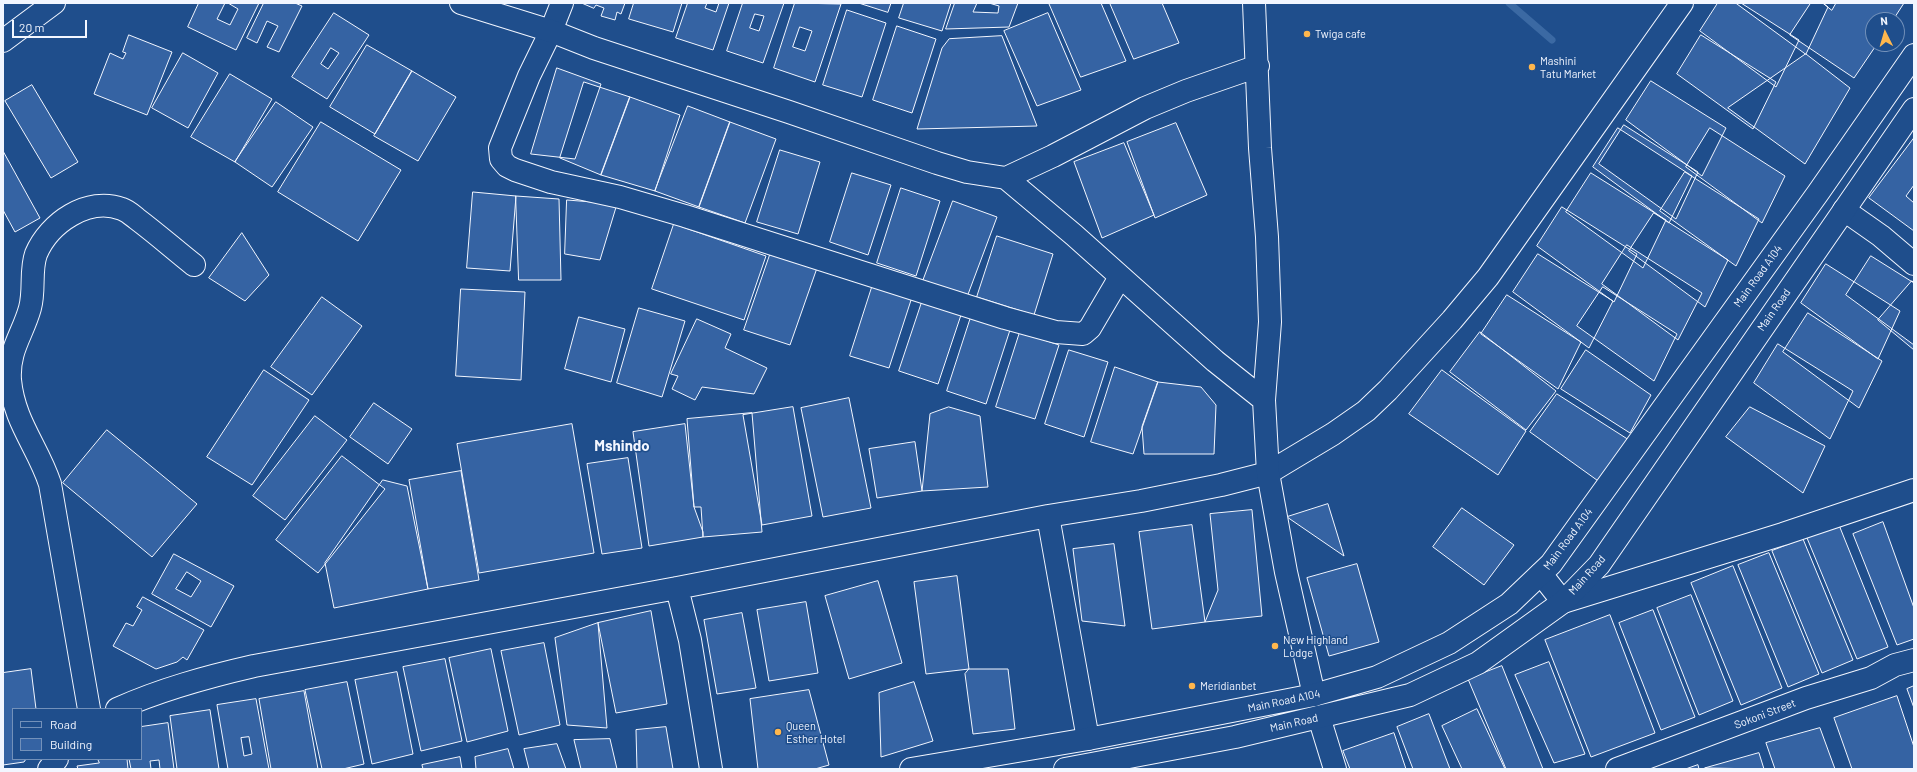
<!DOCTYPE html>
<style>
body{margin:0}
#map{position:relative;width:1917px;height:772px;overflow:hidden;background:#1f4e8c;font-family:Barlow,sans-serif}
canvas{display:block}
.frame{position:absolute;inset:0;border:4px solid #f2f6ff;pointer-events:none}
.legend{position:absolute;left:12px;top:708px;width:130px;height:52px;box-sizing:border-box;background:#1f4e8c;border:1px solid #7391ba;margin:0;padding:5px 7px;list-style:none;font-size:12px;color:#f2f6ff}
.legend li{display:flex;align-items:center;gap:8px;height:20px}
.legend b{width:20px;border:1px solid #7391ba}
.north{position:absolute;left:1865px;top:12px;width:40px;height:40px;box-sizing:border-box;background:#1f4e8c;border:1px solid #7391ba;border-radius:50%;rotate:355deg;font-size:11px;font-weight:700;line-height:16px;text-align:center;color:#f2f6ff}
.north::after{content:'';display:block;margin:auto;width:14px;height:18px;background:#ffb74d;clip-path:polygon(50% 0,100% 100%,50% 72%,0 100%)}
.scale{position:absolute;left:12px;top:20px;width:75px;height:18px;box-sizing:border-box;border:2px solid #f2f6ff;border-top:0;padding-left:5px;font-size:12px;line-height:14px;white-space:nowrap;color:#f2f6ff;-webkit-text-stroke:3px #1f4e8c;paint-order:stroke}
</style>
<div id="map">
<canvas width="1917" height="772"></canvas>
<div class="frame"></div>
<ul class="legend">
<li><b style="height:5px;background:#1f4e8c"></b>Road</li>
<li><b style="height:11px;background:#3563a3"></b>Building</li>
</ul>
<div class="north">N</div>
<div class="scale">20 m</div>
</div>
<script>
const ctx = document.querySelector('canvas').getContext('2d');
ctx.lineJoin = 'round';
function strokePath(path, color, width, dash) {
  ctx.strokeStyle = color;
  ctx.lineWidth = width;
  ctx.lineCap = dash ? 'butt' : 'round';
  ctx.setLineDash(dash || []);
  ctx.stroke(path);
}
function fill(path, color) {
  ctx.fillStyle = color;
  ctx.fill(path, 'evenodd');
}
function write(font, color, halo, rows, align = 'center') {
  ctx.font = font + ' Barlow,sans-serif';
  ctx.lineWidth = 3;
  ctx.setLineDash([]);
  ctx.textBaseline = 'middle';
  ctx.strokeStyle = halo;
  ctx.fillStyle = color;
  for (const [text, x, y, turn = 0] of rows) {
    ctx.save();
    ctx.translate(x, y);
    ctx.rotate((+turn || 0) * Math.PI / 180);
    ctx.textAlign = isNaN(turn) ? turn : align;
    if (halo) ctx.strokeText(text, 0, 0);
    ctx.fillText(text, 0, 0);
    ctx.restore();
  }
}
strokePath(new Path2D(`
 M1509 3 1552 40`), '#3b69a3', 7);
const building = new Path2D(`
 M199 3H225L217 19 230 25 238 9 228 3H259L236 50 188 27Z
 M264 3H295L302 6 279 52 267 47 278 26 267 21 257 43 247 38Z
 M582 3H625L621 14 617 12 615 20 601 16 604 8 596 5 594 8Z
 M634 3H682L673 32 629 19Z
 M688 3H707L705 8 716 12 719 3H729L713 50 676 38Z
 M743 3H784L763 63 727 51ZM755 14 764 16 759 31 750 28Z
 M795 3 841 4 815 82 774 68ZM800 27 812 31 805 51 793 47Z
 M859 3H891L888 12Z
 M904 3H951L942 31 899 18Z
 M955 3H977L973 12 998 13 999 6 989 3H1018L1009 27 946 29Z
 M1049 3H1101L1126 61 1081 77Z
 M1110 3H1162L1179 43 1134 59Z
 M1718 3H1741L1799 40 1776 87 1700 31Z
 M1736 3H1823L1828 7 1806 54Z
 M1811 3H1904L1893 20H1873V44H1877L1854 78 1790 35Z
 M1823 3H1836L1832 10Z
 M847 10 886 23 862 97 823 85Z
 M334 13 369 35 327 99 292 77ZM331 48 339 53 328 69 321 64Z
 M1048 13 1081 90 1037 106 1004 31Z
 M897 26 936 39 912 113 873 100Z
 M129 35 172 52 147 115 94 94 110 53 123 59 126 53 123 52Z
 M1701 35 1776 82 1753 129 1677 74Z
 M1002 36 1037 126 917 129 942 48 949 39Z
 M367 45 412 71 375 134 330 107Z
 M183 53 218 73 188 128 152 108Z
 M1806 54 1850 88 1805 164 1728 108Z
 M557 68 601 84 575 159 531 154Z
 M412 71 456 97 418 161 374 136Z
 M230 74 272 99 235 162 191 137Z
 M1651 81 1726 128 1702 176 1626 120Z
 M584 82 630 97 601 175 560 158Z
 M32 85 78 162 51 178 5 101Z
 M630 97 680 115 655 191 601 175Z
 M276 102 313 127 272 187 235 162Z
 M688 106 730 122 699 207 655 191Z
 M321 122 401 170 358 241 278 192Z
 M730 122 776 139 745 223 699 207Z
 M1176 123 1207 195 1155 218 1127 142Z
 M1624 125 1698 172 1676 219 1599 164Z
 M1618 128 1692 176 1669 223 1593 167Z
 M1710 128 1785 176 1762 223 1686 167Z
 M1914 138V185L1906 196 1914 203V231L1869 198Z
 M1124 143 1154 215 1102 238 1074 162Z
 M780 150 820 162 798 234 757 222Z
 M3 151 40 218 15 232 3 210Z
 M1685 172 1759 219 1736 266 1660 211Z
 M852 173 891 185 868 255 830 242Z
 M1591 173 1666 220 1643 268 1566 212Z
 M901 188 940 201 916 276 877 263Z
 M473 192 516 196 510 271 467 268Z
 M516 196 559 199 561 280H519Z
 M567 200 617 204 600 260 565 254Z
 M953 201 997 217 967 297 923 281Z
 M1562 207 1637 254 1614 302 1537 246Z
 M1654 213 1728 260 1705 307 1629 251Z
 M674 224 766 256 744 320 652 289Z
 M242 233 269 275 245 301 209 278Z
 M997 236 1053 254 1034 315 977 297Z
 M1627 245 1702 293 1678 340 1602 284Z
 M771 252 817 268 790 345 744 330Z
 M1538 254 1613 301 1589 348 1513 292Z
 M1871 256 1914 283V345L1846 295Z
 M1826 264 1900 311 1878 359 1801 303Z
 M874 281 913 294 889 368 850 356Z
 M1912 281 1914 283V350L1878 320Z
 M1603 287 1677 334 1654 381 1577 326Z
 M461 289 525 292 521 380 456 376Z
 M1507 295 1581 342 1558 389 1481 334Z
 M924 296 963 309 938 384 899 371Z
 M322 297 362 326 312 395 271 367Z
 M639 308 685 321 662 397 617 383Z
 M1808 313 1882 361 1859 408 1783 352Z
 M579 317 625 329 611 382 565 369Z
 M971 317 1010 330 986 404 947 391Z
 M697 319 731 334 725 348 767 368 754 394 702 387 695 400 672 389 678 376 671 374Z
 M1020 332 1059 345 1035 419 996 407Z
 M1480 332 1556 391 1526 430 1450 372Z
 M1778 344 1853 391 1830 439 1754 383Z
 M1069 350 1108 362 1084 437 1045 424Z
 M1586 350 1651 395 1630 433 1561 389Z
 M1115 367 1158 382 1133 454 1091 442Z
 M264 370 309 400 252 485 207 457Z
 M1442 370 1526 431 1498 475 1409 414Z
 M1158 382 1201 387 1216 405 1214 454H1144L1142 427Z
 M1557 394 1629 440 1601 483 1530 432Z
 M849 398 871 508 823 517 801 408Z
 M374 403 412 429 388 464 350 437Z
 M793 407 812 516 762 525 743 415Z
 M949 407 980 416 988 487 922 491 930 414Z
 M1750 407 1825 446 1803 493 1726 437Z
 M752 413 762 532 703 537 701 507H694L687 419Z
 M315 416 347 440 285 520 253 496Z
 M572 424 594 553 479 573 457 444Z
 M685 424 694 507 703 532V537L649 546 633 432Z
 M107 430 197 504 152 557 63 483Z
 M915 442 922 491 877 498 869 449Z
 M342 456 385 489 318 573 276 540Z
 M628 458 642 548 602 554 587 464Z
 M461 471 479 580 428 589 409 480Z
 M383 480 407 486 428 589 334 608 325 563Z
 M1328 504 1344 556 1287 517Z
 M1462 508 1514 545 1484 585 1433 547Z
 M1252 510 1262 616 1205 622 1218 590 1210 514Z
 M1883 522 1914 608V639L1897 645 1853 534Z
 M1192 525 1205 622 1152 629 1139 532Z
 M1839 525 1888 647 1857 659 1807 538Z
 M1803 539 1853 660 1822 673 1772 551Z
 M1114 544 1125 626 1082 621 1073 549Z
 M1769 553 1819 674 1788 687 1738 565Z
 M174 554 234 586 211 627 152 594ZM187 572 201 581 191 597 176 589Z
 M1357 564 1379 642 1329 656 1307 578Z
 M1733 566 1782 688 1741 705 1691 583Z
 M957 576 969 669 926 674 914 582Z
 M878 581 902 663 849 679 825 596Z
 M1691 595 1733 701 1699 715 1657 608Z
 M143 597 204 630 187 660 183 657 177 662 156 669 113 646 126 623 133 626 142 610 137 607Z
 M806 602 818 673 769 681 757 610Z
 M1653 610 1695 717 1661 730 1619 623Z
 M651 611 667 704 616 713 598 623Z
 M742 613 756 688 717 694 704 620Z
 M1610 615 1655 733 1591 757 1545 640Z
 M598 623 607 728 567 725 555 638Z
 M544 643 560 725 519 735 501 651Z
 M491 649 508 731 467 742 449 658Z
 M445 659 462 741 421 751 403 667Z
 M1549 662 1585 754 1554 763 1515 675Z
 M1502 666 1543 769H1506L1468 679Z
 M31 669 36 709H13V759H26L24 762 3 765V673Z
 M969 669H1008L1015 729 973 734 965 674Z
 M397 672 413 754 372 764 355 680Z
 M347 682 364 764 343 769H322L305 690Z
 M914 682 933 741 881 757 879 693Z
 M1914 686V708L1907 689Z
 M809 690 829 765 815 769H758L750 699Z
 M304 691 318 769H271L259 699Z
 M1897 696 1914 747V769H1852L1834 718Z
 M256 699 269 769H228L217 705ZM249 737 252 754 244 756 241 738Z
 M1477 709 1505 769H1462L1442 726Z
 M210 710 219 769H177L170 716Z
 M1429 714 1450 769H1413L1397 727Z
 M168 723 174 769H160L159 760 150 761 151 769H131L129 759H141V727Z
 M666 727 673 769H637L636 730Z
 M1820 728 1835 769H1775L1766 743Z
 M1394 733 1406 769H1350L1343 751Z
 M610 739 617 769H581L574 740Z
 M557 744 566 769H529L524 749Z
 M508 749 514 769H476L475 757Z
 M1759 753 1764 769 1705 768Z
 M460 757 462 769H423L422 765Z
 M98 759H127L128 769H78L77 766 99 763Z
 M1698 765 1699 769H1686Z`);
fill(building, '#3563a3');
strokePath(building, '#f2f6ff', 1);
const street = new Path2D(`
 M562 3 551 31 529 76 500 148 501 159 507 166 515 170 551 182 620 197 685 216 1005 318 1056 332 1083 334 1090 328 1120 277
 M3 41 54 3
 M1844 210 1881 236 1914 264
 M1048 516 1088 739
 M1541 574 1563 602 1783 534 1914 490
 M677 588 690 640 711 769
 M89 709 50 484C38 447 14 422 10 380 8 350 23 334 30 308 35 290 30 271 36 254 49 223 88 196 122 209 128 211 133 216 137 219 157 234 175 250 194 265
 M117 709C162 689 206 677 254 666L677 588 1048 516 1141 501 1221 485 1268 473 1333 434 1366 411 1388 390 1452 320 1488 277 1682 3
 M1319 717 1335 769
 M49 769 57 759
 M1617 769 1806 698 1871 678 1895 665 1914 660`);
const secondary = new Path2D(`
 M461 3 551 31 594 48 789 112 937 163 967 172 1006 178 1053 156 1145 108 1186 91 1258 66
 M1254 3 1260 148 1267 237 1270 322 1264 400 1268 473 1286 572 1314 695
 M1006 178 1074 235 1215 361 1264 400`);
const highway = new Path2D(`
 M911 769 1088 739 1314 695 1377 677 1449 643 1509 604 1551 564 1818 193 1914 55
 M1065 769 1235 737 1410 695 1478 663 1563 602 1599 565 1914 109`);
strokePath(street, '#f2f6ff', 24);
strokePath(secondary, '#f2f6ff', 24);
strokePath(highway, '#f2f6ff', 24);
strokePath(street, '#1f4e8c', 22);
strokePath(secondary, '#1f4e8c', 22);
strokePath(highway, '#1f4e8c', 22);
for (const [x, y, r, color] of [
 [1307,34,4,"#ffb74d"],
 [1532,67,4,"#ffb74d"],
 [1275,646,4,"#ffb74d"],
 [1192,686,4,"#ffb74d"],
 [778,732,4,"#ffb74d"]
]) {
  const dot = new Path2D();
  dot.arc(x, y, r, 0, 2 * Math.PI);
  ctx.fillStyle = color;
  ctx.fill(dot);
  strokePath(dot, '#1f4e8c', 1.5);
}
write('11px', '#f2f6ff', '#1f4e8c', [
 ["Twiga cafe",1315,34],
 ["Mashini",1540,61],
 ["Tatu Market",1540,74],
 ["New Highland",1283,640],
 ["Lodge",1283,653],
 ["Meridianbet",1200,686],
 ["Queen",786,726],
 ["Esther Hotel",786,739]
], 'left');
write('11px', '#f2f6ff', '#1f4e8c', [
 ["Main Road A104",1758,276,-54],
 ["Main Road",1774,310,-55],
 ["Main Road A104",1568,539,-53],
 ["Main Road",1587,575,-48],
 ["Main Road A104",1284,701,-12],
 ["Sokoni Street",1765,714,-21],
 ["Main Road",1294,723,-13]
]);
write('bold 15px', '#f2f6ff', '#1f4e8c', [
 ["Mshindo",622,446]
]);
</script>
